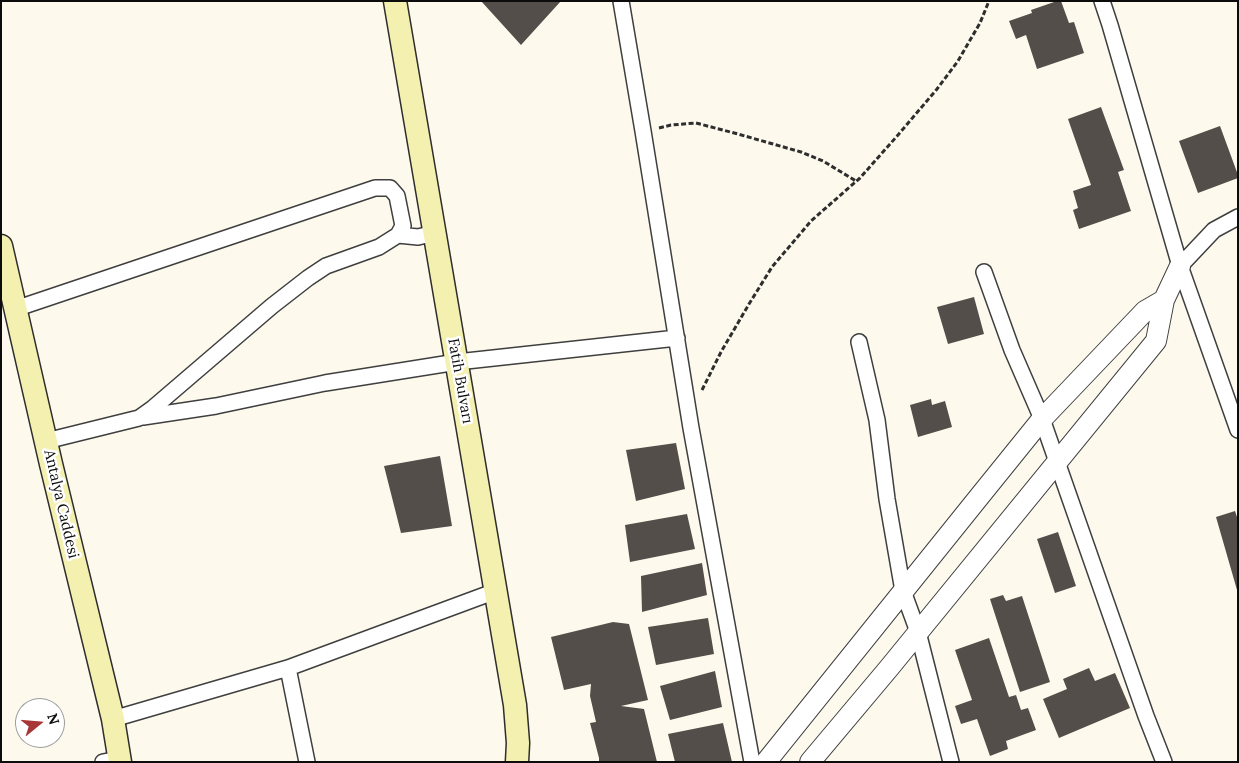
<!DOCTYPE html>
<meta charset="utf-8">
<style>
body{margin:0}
#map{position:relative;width:1239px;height:763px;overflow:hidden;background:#fdfaed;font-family:Lora,serif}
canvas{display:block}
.frame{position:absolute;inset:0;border:2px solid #0c0c0c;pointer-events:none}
.north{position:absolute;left:15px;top:698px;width:50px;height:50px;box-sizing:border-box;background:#fff;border:1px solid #9e9e9e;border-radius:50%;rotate:73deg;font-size:14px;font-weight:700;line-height:20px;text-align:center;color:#0c0c0c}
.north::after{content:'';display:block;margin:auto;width:18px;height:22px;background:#a93636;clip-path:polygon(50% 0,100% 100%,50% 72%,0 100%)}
</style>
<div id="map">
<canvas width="1239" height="763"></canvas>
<div class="frame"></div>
<div class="north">N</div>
</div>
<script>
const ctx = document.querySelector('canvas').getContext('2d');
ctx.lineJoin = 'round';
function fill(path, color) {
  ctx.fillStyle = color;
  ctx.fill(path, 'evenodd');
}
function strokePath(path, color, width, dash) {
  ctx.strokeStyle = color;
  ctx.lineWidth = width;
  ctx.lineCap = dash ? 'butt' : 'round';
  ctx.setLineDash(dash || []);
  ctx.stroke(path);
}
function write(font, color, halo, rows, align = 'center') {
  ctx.font = font + ' Lora,serif';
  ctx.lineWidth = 5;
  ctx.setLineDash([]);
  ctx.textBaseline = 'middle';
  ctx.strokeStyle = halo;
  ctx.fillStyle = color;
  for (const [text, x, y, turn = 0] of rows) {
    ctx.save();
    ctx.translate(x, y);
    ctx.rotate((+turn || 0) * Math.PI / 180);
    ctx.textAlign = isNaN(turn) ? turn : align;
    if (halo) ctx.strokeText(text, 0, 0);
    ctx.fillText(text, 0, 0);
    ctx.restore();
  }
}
fill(new Path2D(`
 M481 1H561L521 45Z
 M1057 1H1061L1069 23 1074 22 1084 53 1037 69 1026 35 1016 39 1009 21 1032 13 1031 10Z
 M1101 107 1124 170 1118 172 1131 211 1079 229 1073 210 1078 208 1073 191 1091 185 1068 119Z
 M1220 126 1238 175V178L1198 193 1179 141Z
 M974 297 984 334 948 344 937 307Z
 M931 399 932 405 945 401 952 427 918 437 910 405Z
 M676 443 685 489 636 501 626 450Z
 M440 456 452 526 401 533 384 466Z
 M1235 511 1238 520 1237 590 1216 517Z
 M687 514 695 549 630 562 625 525Z
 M1058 532 1076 586 1055 593 1037 539Z
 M702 563 707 595 642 612 641 576Z
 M1003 595 1006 601 1022 596 1050 682 1020 692 990 599Z
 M708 618 714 654 656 665 648 627Z
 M613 622 629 624 648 700 621 706 644 709 657 762H599V758L590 723 596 722 590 696 591 684 564 690 551 637Z
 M989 638 1009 697 1016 695 1021 710 1028 708 1036 730 1006 741 1008 749 990 756 977 719 961 724 955 706 972 700 955 650Z
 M1089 668 1095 681 1115 673 1130 708 1059 738 1043 699 1067 689 1063 679Z
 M715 671 722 707 670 720 660 686Z
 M723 723 732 762H675L668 734Z`), '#534e4a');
const minor = new Path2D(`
 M621 1 643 131 691 428 752 762
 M1102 1 1110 25 1180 266 1238 430
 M398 235 418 237 435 233
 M1180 266 1214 230 1238 217
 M984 272 1012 350 1042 419 1146 716 1164 762
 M15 309 375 188H390L397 196 403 226 398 235 379 247 326 266 308 278 272 306 153 408 139 418 46 441
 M859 342 877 420 887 499 903 591 918 632 951 762
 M143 417 216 406 325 383 457 362 677 338
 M288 668 496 591
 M113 719 288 668 307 762
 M103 762 119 759`);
const tertiary = new Path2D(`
 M766 762 979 497 1042 419 1145 311 1164 300
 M810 762 889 668 1156 341 1164 300 1180 266`);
const secondary = new Path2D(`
 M395 1 515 705 518 743 517 762
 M1 246 51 464 113 719 120 762`);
strokePath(minor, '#3f3f3f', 18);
strokePath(tertiary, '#3f3f3f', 22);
strokePath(secondary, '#2e2e2e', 25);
strokePath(new Path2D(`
 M659 128 671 125 696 123 738 134 801 152 823 161 856 181
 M702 390 721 352 749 304 772 267 811 221 860 178 898 135 937 89 958 61 980 23 989 1`), '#2e2e2e', 3, [5, 2.5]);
strokePath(minor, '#fff', 15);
strokePath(tertiary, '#fff', 20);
strokePath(secondary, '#f4f0b0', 22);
write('15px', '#0c0c0c', '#fff', [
 ["Fatih Bulvarı",460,381,80],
 ["Antalya Caddesi",61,504,77]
]);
</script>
